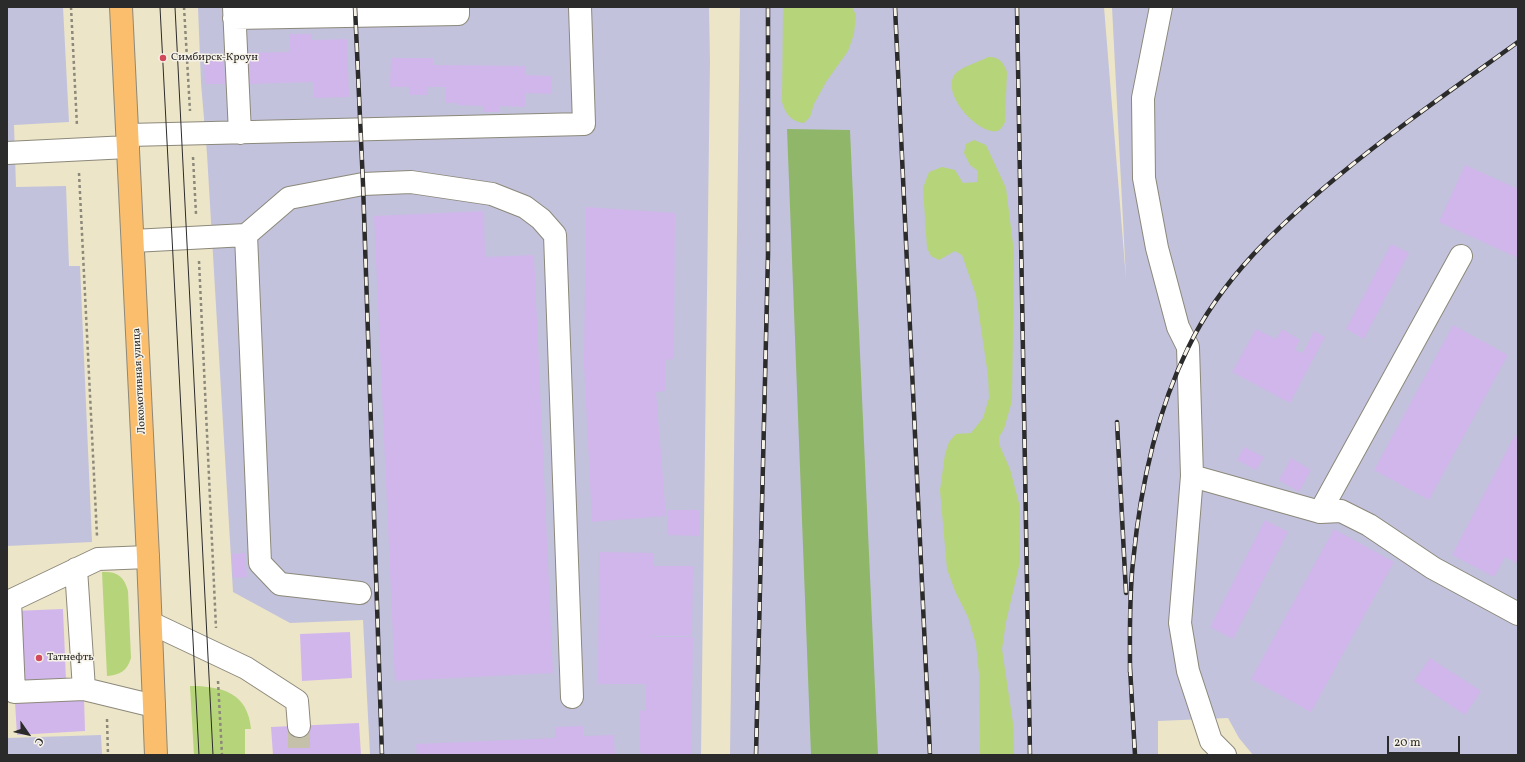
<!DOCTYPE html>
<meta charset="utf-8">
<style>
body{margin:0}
#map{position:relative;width:1525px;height:762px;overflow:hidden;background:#ece5c8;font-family:Vollkorn,serif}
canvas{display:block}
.frame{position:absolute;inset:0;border:8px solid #2b2b2b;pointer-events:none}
.north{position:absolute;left:8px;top:714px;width:40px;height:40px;-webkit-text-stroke:3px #f7f3e8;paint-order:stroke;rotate:124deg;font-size:11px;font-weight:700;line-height:16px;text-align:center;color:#2b2b2b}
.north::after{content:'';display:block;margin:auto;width:14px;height:18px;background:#2b2b2b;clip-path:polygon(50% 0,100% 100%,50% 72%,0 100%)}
.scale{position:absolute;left:1387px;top:736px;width:73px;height:18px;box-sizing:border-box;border:2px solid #2b2b2b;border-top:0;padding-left:5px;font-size:12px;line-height:14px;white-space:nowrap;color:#2b2b2b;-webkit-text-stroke:3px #f7f3e8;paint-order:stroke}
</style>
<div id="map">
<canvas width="1525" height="762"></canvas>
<div class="frame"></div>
<div class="north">С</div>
<div class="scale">20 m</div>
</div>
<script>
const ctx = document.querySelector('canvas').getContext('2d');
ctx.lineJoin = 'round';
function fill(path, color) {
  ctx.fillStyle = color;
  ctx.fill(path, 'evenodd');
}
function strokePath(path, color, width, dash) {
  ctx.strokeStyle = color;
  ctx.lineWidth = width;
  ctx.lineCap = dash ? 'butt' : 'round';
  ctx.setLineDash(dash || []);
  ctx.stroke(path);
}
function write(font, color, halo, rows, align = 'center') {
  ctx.font = font + ' Vollkorn,serif';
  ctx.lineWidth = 3;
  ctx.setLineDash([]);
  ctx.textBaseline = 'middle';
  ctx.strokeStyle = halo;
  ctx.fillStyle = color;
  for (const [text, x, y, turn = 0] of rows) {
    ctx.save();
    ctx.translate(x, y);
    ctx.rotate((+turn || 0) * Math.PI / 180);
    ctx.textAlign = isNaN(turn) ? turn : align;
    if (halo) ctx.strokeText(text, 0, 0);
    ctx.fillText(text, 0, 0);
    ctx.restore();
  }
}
fill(new Path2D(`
 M7 7H63L69 122 14 125 16 187 66 186 69 266H80L92 542 7 546Z
 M198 7H709L710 62 701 755H370L363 620 290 623 233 592 207 154 201 83Z
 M740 7H1104L1126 279 1112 7H1518V755H1253L1239 738 1228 718 1158 721V755H730Z
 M101 735 102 755H7V738Z`), '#c2c2dc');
fill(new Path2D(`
 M783 7H852L856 15 854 34 848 51 826 82 814 104 810 117 804 123C791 122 785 113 782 102Z
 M988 57C999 56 1004 63 1007 72L1005 122C1003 126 1001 130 997 131 979 135 940 94 955 74 961 67 979 62 988 57Z
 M974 140 986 145 1006 188 1014 252 1012 401 1004 429 999 437V444L1010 469 1020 507V562L1006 622 1002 649 1013 723 1014 755H980L979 674 976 644 968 617 955 591 947 569 940 490 945 454 949 442 956 434 971 433 983 418 989 398 988 375 976 295 962 255 955 251 939 260 931 256 927 248 923 188 929 172 942 167 955 170 963 183 977 182 978 171 970 165 964 153 966 144Z
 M102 572C117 571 124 576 128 591L131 658C127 671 120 675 107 676Z
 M190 686C222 686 248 693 251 729H245V755H194Z`), '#b6d47a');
fill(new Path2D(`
 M787 129 850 130 878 755H811Z`), '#90b66a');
fill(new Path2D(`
 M289 34H312V40L347 39 349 97 314 98V82L246 84 245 53 289 52Z
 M391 58H433V65L526 66 525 75 552 76V94L525 93V107L499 106V112H483V106L458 105V103H446V87H428V95H409V87H390Z
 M204 59H224L225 84H205Z
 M1465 165 1518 189V258L1439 222Z
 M586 207 675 213 674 359 665 360V391L656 392 666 516 592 522 584 362Z
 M484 211 485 257 534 255 553 673 395 681 374 216Z
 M1391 244 1409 253 1364 339 1346 329Z
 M1453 325 1508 355 1429 500 1374 470Z
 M1256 329 1276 339 1282 329 1300 340 1295 350 1303 353 1314 331 1325 337 1290 403 1232 372Z
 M1515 435 1518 437V564L1505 557 1494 577 1452 555Z
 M1244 447 1264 457 1256 470 1237 460Z
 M1291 458 1311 470 1299 492 1279 480Z
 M667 510H700V536L667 535Z
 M1265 520 1288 532 1233 639 1210 627Z
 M1334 529 1394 562 1311 712 1251 679Z
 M599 552 654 553 653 636 650 637H693L691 755H644V753H640V710L645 711 646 684H598Z
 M245 553 247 577 233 578 232 554Z
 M654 566H693L692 636H653Z
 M63 609 66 681 17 683 14 611Z
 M350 632 352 678 302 681 300 634Z
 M1430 658 1481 691 1465 715 1414 681Z
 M84 698 85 731 17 735 15 702Z
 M359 723 361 755H273L271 727Z
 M583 726V736L614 735 615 755H417L416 744 556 738 555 727Z`), '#d1b6eb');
strokePath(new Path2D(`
 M299 726V755`), '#c5c0a9', 22, [22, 11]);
const minor = new Path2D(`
 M234 7 240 133
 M1161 7 1143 98 1144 178 1157 248 1178 327 1188 347 1192 476 1180 623 1188 671 1211 741 1225 755
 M234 18 458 14V7
 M128 135 584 124 580 7
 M7 153 128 147
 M246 235 289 198 363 184 411 182 492 194 525 207 541 219 555 235 572 697
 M133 241 246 235 260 563 280 584 360 593
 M1192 476 1320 512 1341 511 1369 525 1433 568 1518 614
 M1320 512 1461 256
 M148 557 98 559 10 601 14 692 84 689 154 706
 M76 569 84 689
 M151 623 246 668 297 701 299 726`);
const major = new Path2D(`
 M121 7 148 557 156 755`);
strokePath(minor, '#8c887a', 24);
strokePath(major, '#8c887a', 24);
strokePath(new Path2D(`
 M71 7 77 126
 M184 7 190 111
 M193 157 196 214
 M79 173 97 536
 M199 261 216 628
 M218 681 222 755
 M107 719 108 755`), '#8c887a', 2.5, [3, 3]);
strokePath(minor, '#fff', 22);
strokePath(major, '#fabe6d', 22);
strokePath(new Path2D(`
 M160 7 199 755
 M175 7 213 755`), '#2b2b2b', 1);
const rail = new Path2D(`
 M355 7 363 184 382 755
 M895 7 930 755
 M1017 7 1030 755
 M1117 422 1126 593
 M1130 667 1135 755
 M1130 672C1130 635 1129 598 1133 562 1140 490 1156 413 1188 348 1221 279 1279 225 1337 177 1395 129 1457 86 1518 42
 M756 755 768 255V7`);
strokePath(rail, '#2b2b2b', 4.5);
strokePath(rail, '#f7f3e8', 3, [9]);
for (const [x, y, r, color] of [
 [163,58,4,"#d1495b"],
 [39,658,4,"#d1495b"]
]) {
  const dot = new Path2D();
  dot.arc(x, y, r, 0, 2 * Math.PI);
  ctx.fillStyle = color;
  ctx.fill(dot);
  strokePath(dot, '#f7f3e8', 1.5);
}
write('11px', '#2b2b2b', '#f7f3e8', [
 ["Симбирск-Кроун",171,58],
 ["Татнефть",47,658]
], 'left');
write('11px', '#2b2b2b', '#f7f3e8', [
 ["Локомотивная улица",140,381,-93]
]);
</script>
